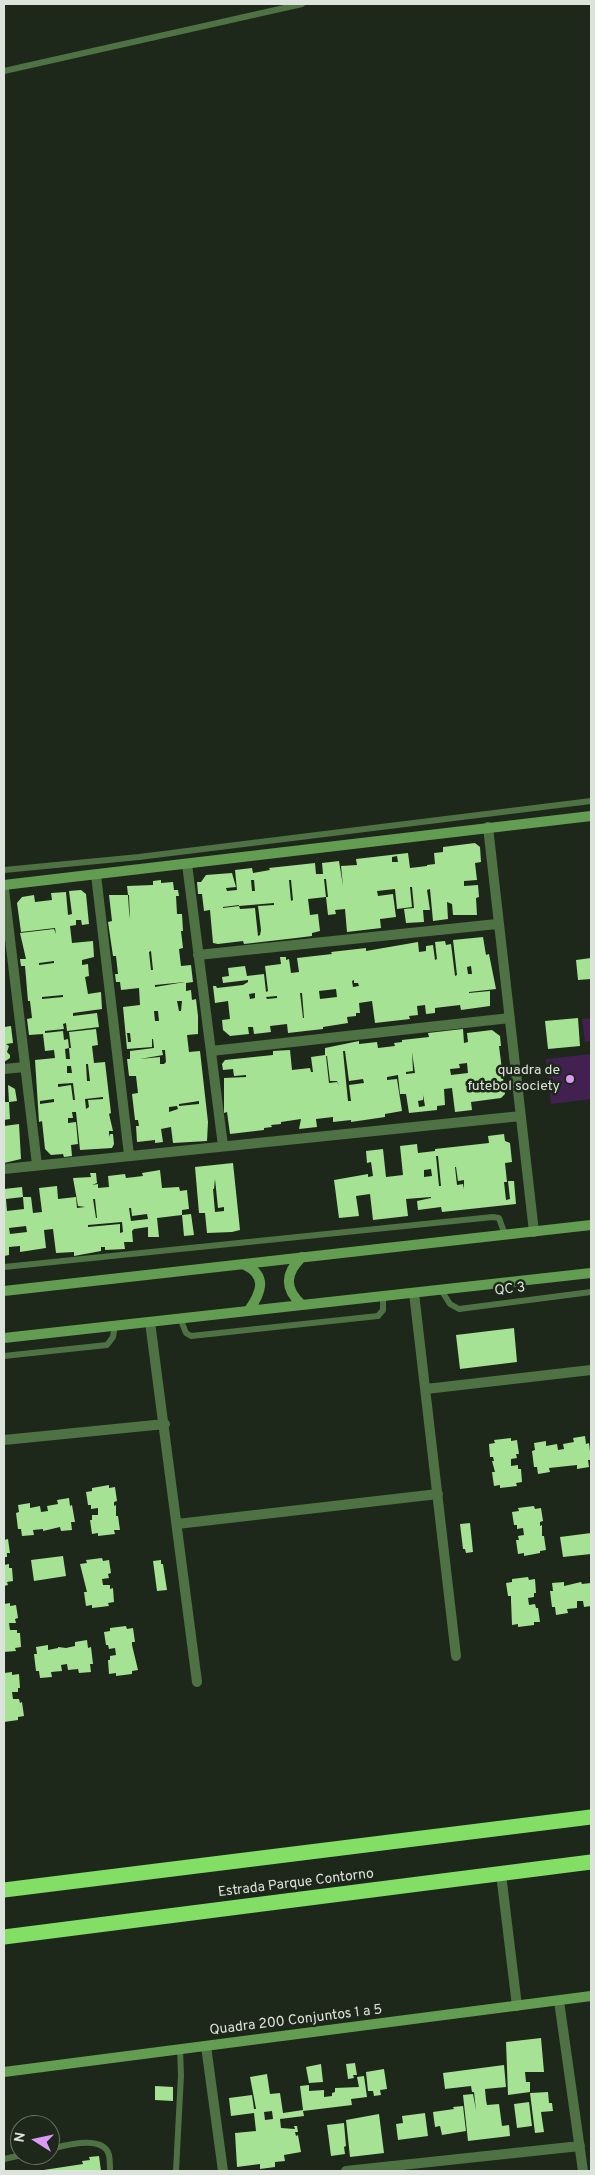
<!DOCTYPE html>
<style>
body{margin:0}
#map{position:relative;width:595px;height:2175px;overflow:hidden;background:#1d271a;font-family:Overpass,sans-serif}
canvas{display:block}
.frame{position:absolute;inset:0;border:5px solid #dce3da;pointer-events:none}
.north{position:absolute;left:10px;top:2115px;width:50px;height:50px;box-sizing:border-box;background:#1d271a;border:1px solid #697267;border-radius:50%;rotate:280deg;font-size:14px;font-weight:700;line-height:20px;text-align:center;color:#dce3da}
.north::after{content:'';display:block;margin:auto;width:18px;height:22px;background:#da9af6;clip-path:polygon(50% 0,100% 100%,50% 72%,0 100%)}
</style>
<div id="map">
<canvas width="595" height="2175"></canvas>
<div class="frame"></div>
<div class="north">N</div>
</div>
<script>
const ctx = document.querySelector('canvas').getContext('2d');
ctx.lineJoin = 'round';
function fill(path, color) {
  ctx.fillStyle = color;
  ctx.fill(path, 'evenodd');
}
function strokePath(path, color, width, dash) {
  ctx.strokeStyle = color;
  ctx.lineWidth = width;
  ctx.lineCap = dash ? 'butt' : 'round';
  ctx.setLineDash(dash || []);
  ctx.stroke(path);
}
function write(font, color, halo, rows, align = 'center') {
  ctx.font = font + ' Overpass,sans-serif';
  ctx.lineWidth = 5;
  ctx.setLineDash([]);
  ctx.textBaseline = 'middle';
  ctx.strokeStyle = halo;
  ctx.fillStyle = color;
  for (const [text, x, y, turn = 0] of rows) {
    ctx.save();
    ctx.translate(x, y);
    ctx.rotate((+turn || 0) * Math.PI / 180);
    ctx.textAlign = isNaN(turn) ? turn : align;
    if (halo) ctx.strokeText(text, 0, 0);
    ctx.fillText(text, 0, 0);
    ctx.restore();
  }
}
fill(new Path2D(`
 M591 1018V1041L585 1042 582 1019Z
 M591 1054V1099L551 1104 546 1059Z`), '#422050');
fill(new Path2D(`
 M475 843 480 847 481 862 475 863 477 880 464 881V886L478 885 479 897 476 898 477 915H453L452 904 447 902 448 919 433 921 430 889 427 890 430 910H423L424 922 406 923 404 909 414 908 412 887H410L412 907 397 909 395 889 377 891 378 896 393 894 396 917 380 919 381 928 347 932 345 909 335 910 336 914 328 915 326 897H328L326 879H324L326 897 308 899 310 915 318 914 320 931 312 933V936L296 938 244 944 243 941 218 944 213 943 210 910 204 911 202 894H198L197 882H201L206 875 232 873 236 887 226 888 227 891 237 890 235 870 252 868 253 873 270 870 269 868 315 863 316 874H323L322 863 339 861 343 886 341 866 357 865 356 859 408 853 410 868 427 866V865L435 864 434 853 443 852V847ZM397 856 398 862H392V857ZM251 880H254L255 891H252ZM289 880H291L293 900 291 901ZM274 903V905L258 906 261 930 260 935 258 936 255 908 240 909 239 906ZM239 905V906L223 908V907Z
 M161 880V883L173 882 174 890H178L179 896H176L177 914H182L183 931H181L183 948 179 949 181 966 191 965 193 982 186 983V991L191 990 192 1000 196 999 198 1016V1034L187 1035 189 1052 200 1051 208 1122 207 1141 173 1143 171 1127 161 1129 163 1142 155 1143V1140L137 1142 136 1126H139L138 1120H135L132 1094 138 1093 136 1076H129L127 1059H130V1051L154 1048 153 1039H152V1047L127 1049 123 1007 140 1005 139 988 121 990 120 982H116L115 974H118L116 956H113L108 922 112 921 109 895H128L127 886 153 885V881ZM128 895H129L130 919 129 911ZM151 951 153 970H151L149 952ZM185 982 155 987V985ZM177 1001H182L181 1011H179ZM154 1011H158L159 1021H155ZM127 1033H130L131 1042H128ZM162 1050H165L166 1062 164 1064H160V1057L140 1059 163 1055ZM199 1101V1104L179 1106V1104ZM177 1106 178 1109 169 1112V1107Z
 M81 890 86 894 89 924 82 925 81 920H76V925L70 926 72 943 93 941 94 957 82 960V965L88 964 89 976 85 977 88 994 101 992 102 1009 73 1013V1016L97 1013 99 1027 67 1031 66 1023 63 1024 64 1029 45 1031V1033L63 1031 64 1040 68 1039 69 1048H71L69 1032 96 1029 98 1045 92 1046 94 1063 105 1062 111 1113 109 1114 113 1131H109V1137L110 1134H113L114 1144 112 1148 80 1150 76 1112H72L73 1118H68V1123L76 1122 78 1144 71 1145 72 1156 64 1157 63 1154 51 1155 45 1149 42 1121 39 1122 35 1060 55 1058 54 1050 45 1051 43 1034 29 1035 27 1019 32 1018 30 1001H28L25 966H21L20 959H26L20 933 54 929 56 934 55 928 21 932 17 903 22 897 34 895 35 902 52 900 51 893 66 892 68 915 72 914 69 891ZM54 961V963L39 965V963ZM63 995V997L42 999V997ZM69 1048 70 1059H66L65 1049ZM86 1064H88L90 1081H87ZM67 1066H71L72 1073H67ZM73 1083 75 1100H73L71 1085 58 1087V1084ZM103 1097V1099L88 1100 89 1107 86 1109 85 1099ZM54 1099V1102L40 1104V1101Z
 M483 937 486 955 489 954 496 989 469 992V993L490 991V1006L461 1010 460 1005 443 1007 435 1008V1013L426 1014 425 1005 417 1006 418 1015 409 1016 410 1019 375 1023 372 1001 359 1003 360 1013H356V1016L347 1017 348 1023 323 1027V1029L288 1033 287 1024 270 1026 271 1032 254 1034 253 1027H248L249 1034 230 1036 223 1030 222 1020 230 1019 228 1001 215 1003 213 986H216L217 988 243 985 248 982V980L223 983 222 977 229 976 228 968 245 966 247 976 264 974 266 992 268 991 265 966 281 964 280 957H286V960L289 959 291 973 299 972 297 958 332 954 331 952 366 948V951L418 942 419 952 426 951V946L433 945 435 960 437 959 435 942 445 941 446 945 451 944 455 976 457 975 453 940ZM471 966 472 974H468L467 967ZM354 980V983H358L359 986 353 987 352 981ZM336 989 337 997 320 999 319 991ZM255 993V998L250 999 249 994ZM300 993H302L304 1018H303ZM277 996V998L267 999 266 997Z
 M591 958V979L578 980 576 960Z
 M578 1018 580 1046 548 1049 545 1021Z
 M11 1026 13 1043 6 1044 9 1046 7 1052 10 1055V1058L4 1062V1027Z
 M463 1029 464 1043 468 1042 467 1033 492 1030 500 1036 501 1046H499L505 1094 501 1098 471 1102 472 1110 455 1112 452 1088 444 1089 445 1105 437 1106V1110L409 1113 406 1094H400L398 1075 387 1077V1080L397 1079 402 1111 385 1114V1117L351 1122V1120L333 1122V1117L316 1119 317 1127 299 1129 301 1119 281 1122V1124L271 1125 272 1127 264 1128V1130L230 1134 227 1112 224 1113V1078L246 1077V1075L234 1076 233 1069 223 1070 222 1064 225 1060 273 1055V1051L290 1050 292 1070 310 1068 311 1072H313L311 1057 325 1055V1048L359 1041V1044L377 1042 378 1048 395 1046 394 1043 402 1042V1040L429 1037 428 1033ZM343 1051H345L349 1081 363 1079 364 1083 349 1085 351 1101H348ZM412 1052 415 1073 406 1074V1072L413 1071ZM326 1056H327L330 1081H337L339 1086 337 1082 329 1083ZM467 1063 468 1073 451 1075 450 1069 460 1068 459 1064ZM423 1095 425 1106 419 1107 418 1101 423 1100Z
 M8 1085 15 1089 17 1101 9 1102Z
 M4 1102H9L10 1119 4 1120Z
 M19 1124 21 1159 4 1163V1126Z
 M504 1134 505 1141 510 1143 512 1162 505 1163 507 1182H504L506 1200 510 1199 508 1181H514L516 1204 442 1212 441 1207 418 1210 417 1201 431 1198V1197L406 1199 408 1216 373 1220 370 1194 356 1196 359 1216 339 1218 334 1180 368 1174V1177L373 1176 371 1162 367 1163 366 1151 383 1149 386 1177 403 1175 400 1146 417 1144 418 1153 435 1151V1149L489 1143 488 1136ZM436 1156H438L441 1186H439ZM455 1167H456L458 1181 464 1180V1189L463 1184 457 1185ZM431 1169 432 1176 424 1177V1170Z
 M233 1163 240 1230 232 1232 207 1233 205 1213H199L195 1167ZM215 1179 218 1208 224 1207V1211L215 1212 213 1189H214Z
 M160 1170 162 1188 179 1187 180 1191 187 1190 189 1209 182 1210V1215L157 1218 159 1237H148V1227L134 1229 132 1231 133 1242H124L125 1249 105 1250V1247H101V1251L74 1256V1252L56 1253 53 1229 44 1230 46 1248 20 1252V1246L9 1247V1255L4 1256V1189L22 1187 23 1197 6 1199 7 1211 24 1209 23 1197H31L33 1213 42 1212 39 1188 57 1186 58 1199 76 1197 77 1208 85 1207 78 1206 73 1178 91 1177 90 1173H96L97 1183 92 1185 98 1184V1188L109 1187 108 1176 125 1174 126 1178 143 1176 142 1173ZM93 1199H95L97 1218H96ZM129 1208H131L132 1216 147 1214 148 1219 131 1221ZM122 1222 123 1232 120 1233V1224L88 1227V1225ZM26 1226 27 1232 10 1234 9 1228Z
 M191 1214 194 1235 184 1236 182 1215Z
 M514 1328 517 1362 460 1369 456 1335Z
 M585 1436 586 1444 589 1443 591 1460H588L589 1467 577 1469V1465L549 1468 550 1472 538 1474 537 1467H534L532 1451 535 1450 534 1443 546 1441V1446L557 1444 558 1450 564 1449 563 1444 574 1442 573 1438Z
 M511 1438V1441L517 1440 519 1454H516L517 1458 511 1459V1466L518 1465V1469H521L522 1482 516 1483 517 1486 500 1488V1485L494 1486 492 1472H495L492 1461H494L493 1457H490L489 1444 495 1443 494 1440Z
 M109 1485V1488L115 1487 117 1501 114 1502V1506L116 1505V1516H118L120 1530H114L115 1534 98 1536V1533L92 1534 90 1520H92V1515H98V1508L91 1509V1505H88L86 1492 92 1491V1488Z
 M69 1498 70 1506 72 1505 75 1522H71L72 1530 61 1531 60 1527 43 1531V1529L33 1530 34 1535 22 1536 21 1529H18L16 1513 19 1512 18 1505 30 1503V1508L40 1506 41 1512 48 1511 47 1506 58 1504 57 1500Z
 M534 1506 535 1509 541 1508 543 1521 540 1522V1526L542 1525V1536H544L546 1550 540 1551V1553L524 1556V1553L518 1554 516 1540H519L518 1536 524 1535 523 1528 517 1529V1525H514L512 1512 519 1511 518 1508Z
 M470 1523 473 1552 466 1553 465 1549H463L460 1524Z
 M591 1533V1554L563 1557 560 1537Z
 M8 1539 10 1553H7V1557H4V1540Z
 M63 1556 66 1576 34 1581 31 1560Z
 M102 1558 103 1561 109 1560 111 1573 108 1574 109 1578 102 1579 103 1585H110V1589L113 1588 114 1602 108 1603 109 1606 92 1608V1605L86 1606 84 1592H87L80 1564 87 1563 86 1560Z
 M161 1560V1564H163L167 1590 157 1591 153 1561Z
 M9 1564V1568H12L13 1581 7 1582 8 1585 4 1586V1565Z
 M528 1577 529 1580 535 1579 536 1593H534V1597L528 1598 529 1605 535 1604 536 1608H538L540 1622H534V1625L518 1627V1624L512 1625 511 1600V1596H508L506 1583 512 1582V1579Z
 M564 1582V1586L581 1582 582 1584 591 1583V1606L584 1607 583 1601H577V1608L567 1609 568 1613 556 1615 555 1607H552L550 1591H553L552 1583Z
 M10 1603V1606L16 1605 18 1618 15 1619 16 1623H9L10 1630H17V1633H20L21 1647 15 1648 16 1651 4 1652V1604Z
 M126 1626 127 1629 133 1628 135 1642H132V1645L138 1670 132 1671V1674L116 1676V1673L109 1674 108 1660H110V1656L116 1655 115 1648 109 1649 108 1645H106L104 1632 110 1631V1628Z
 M87 1640 88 1648 91 1647 93 1664H90L91 1672 79 1673 78 1669 68 1670 67 1664 61 1665 62 1671 51 1672 52 1677 40 1678 39 1671H36L34 1654H37L36 1647 48 1645V1650L58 1648V1647L66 1648 75 1646V1642Z
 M12 1672V1675L19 1674 20 1688H18V1692H12L13 1699H19L20 1703 22 1702 24 1716 18 1717V1720L4 1722V1673Z
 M541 2038 544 2072H525L526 2082H530V2092L508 2095 506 2042Z
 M355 2063 357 2075H353L354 2078 348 2079 346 2064Z
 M321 2064 323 2082 309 2083 306 2067Z
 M504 2065 506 2087 485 2089 486 2100 487 2105 499 2104 502 2126 509 2125 510 2136 468 2141 463 2095 473 2094 476 2110 474 2092H472L471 2086 445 2089 443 2073Z
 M384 2069 387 2089 380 2090 381 2095 374 2096 373 2091H368L366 2072Z
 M267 2074 270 2094 280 2093 283 2113 303 2110 300 2086 309 2085V2091L324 2090V2097L332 2096V2093L335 2092V2088L359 2087 357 2077 364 2076 367 2097 351 2099 352 2105 303 2111 304 2116 280 2119 281 2128 295 2129 294 2126H297L298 2132H295L296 2136 298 2135 301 2152 284 2155 285 2161 275 2162V2167L260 2169V2164L237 2167 235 2133 256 2131 254 2113 231 2116 229 2098 252 2095 254 2109H256L250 2077ZM272 2111 273 2119 265 2120 264 2112Z
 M155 2086 173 2087V2101L155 2100Z
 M548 2092 549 2103H552L553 2111 541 2112 544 2132 535 2133 530 2093Z
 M529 2102 532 2126 517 2128 514 2104Z
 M463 2106 466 2131 442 2135 440 2126 435 2127 433 2112 454 2109 453 2107Z
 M425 2113 428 2136 398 2140 396 2124 403 2123 402 2116Z
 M379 2114 384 2153 350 2157 346 2120Z
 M344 2123 346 2146 344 2147 345 2154 331 2156 327 2125Z
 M99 2156 101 2171H37L83 2164 82 2161 90 2160 89 2157Z`), '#a6e294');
strokePath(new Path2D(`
 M4 71 302 4
 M4 870 139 857 591 801
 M4 1267 493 1217 499 1218 505 1235
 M441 1290 450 1304 459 1309 591 1292
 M180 1318 186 1333 191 1336 378 1316 383 1310V1296
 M4 1356 107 1345 113 1337 115 1325
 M50 2149C64 2146 103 2134 109 2155 110 2160 110 2166 110 2171
 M4 2159 22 2155
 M176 2171 181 2075 180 2049`), '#4e7243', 6);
strokePath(new Path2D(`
 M488 827 534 1232
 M187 864 223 1146
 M96 875 129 1155
 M4 889 37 1165
 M198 955 497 924
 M211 1051 510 1018
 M4 1069 25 1067
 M4 1169 521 1116
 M414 1293 456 1656
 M150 1322 197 1682
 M426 1389 591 1370
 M4 1440 165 1424
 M177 1524 438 1494
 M501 1874 517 2006
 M559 2001 583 2171
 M206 2046 223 2171
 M346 2171 580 2146`), '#4e7243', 10);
strokePath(new Path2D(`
 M4 885 591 816
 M245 1265C268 1276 261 1293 249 1310
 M4 1291 591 1225
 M302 1305C284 1289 285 1273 302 1257
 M4 1338 591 1273
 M4 2072 591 1996`), '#639d52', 10);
strokePath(new Path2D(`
 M4 1890 591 1817
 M4 1937 591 1862`), '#82de65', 15);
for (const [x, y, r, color] of [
 [570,1079,5,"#da9af6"]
]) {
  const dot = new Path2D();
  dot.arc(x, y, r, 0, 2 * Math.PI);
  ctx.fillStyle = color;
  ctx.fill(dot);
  strokePath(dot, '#1d271a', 2);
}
write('14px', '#dce3da', '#1d271a', [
 ["quadra de",560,1071],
 ["futebol society",560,1087]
], 'right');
write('14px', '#dce3da', '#1d271a', [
 ["QC 3",510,1290,-7],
 ["Estrada Parque Contorno",296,1884,-7],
 ["Quadra 200 Conjuntos 1 a 5",296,2021,-7]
]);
</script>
